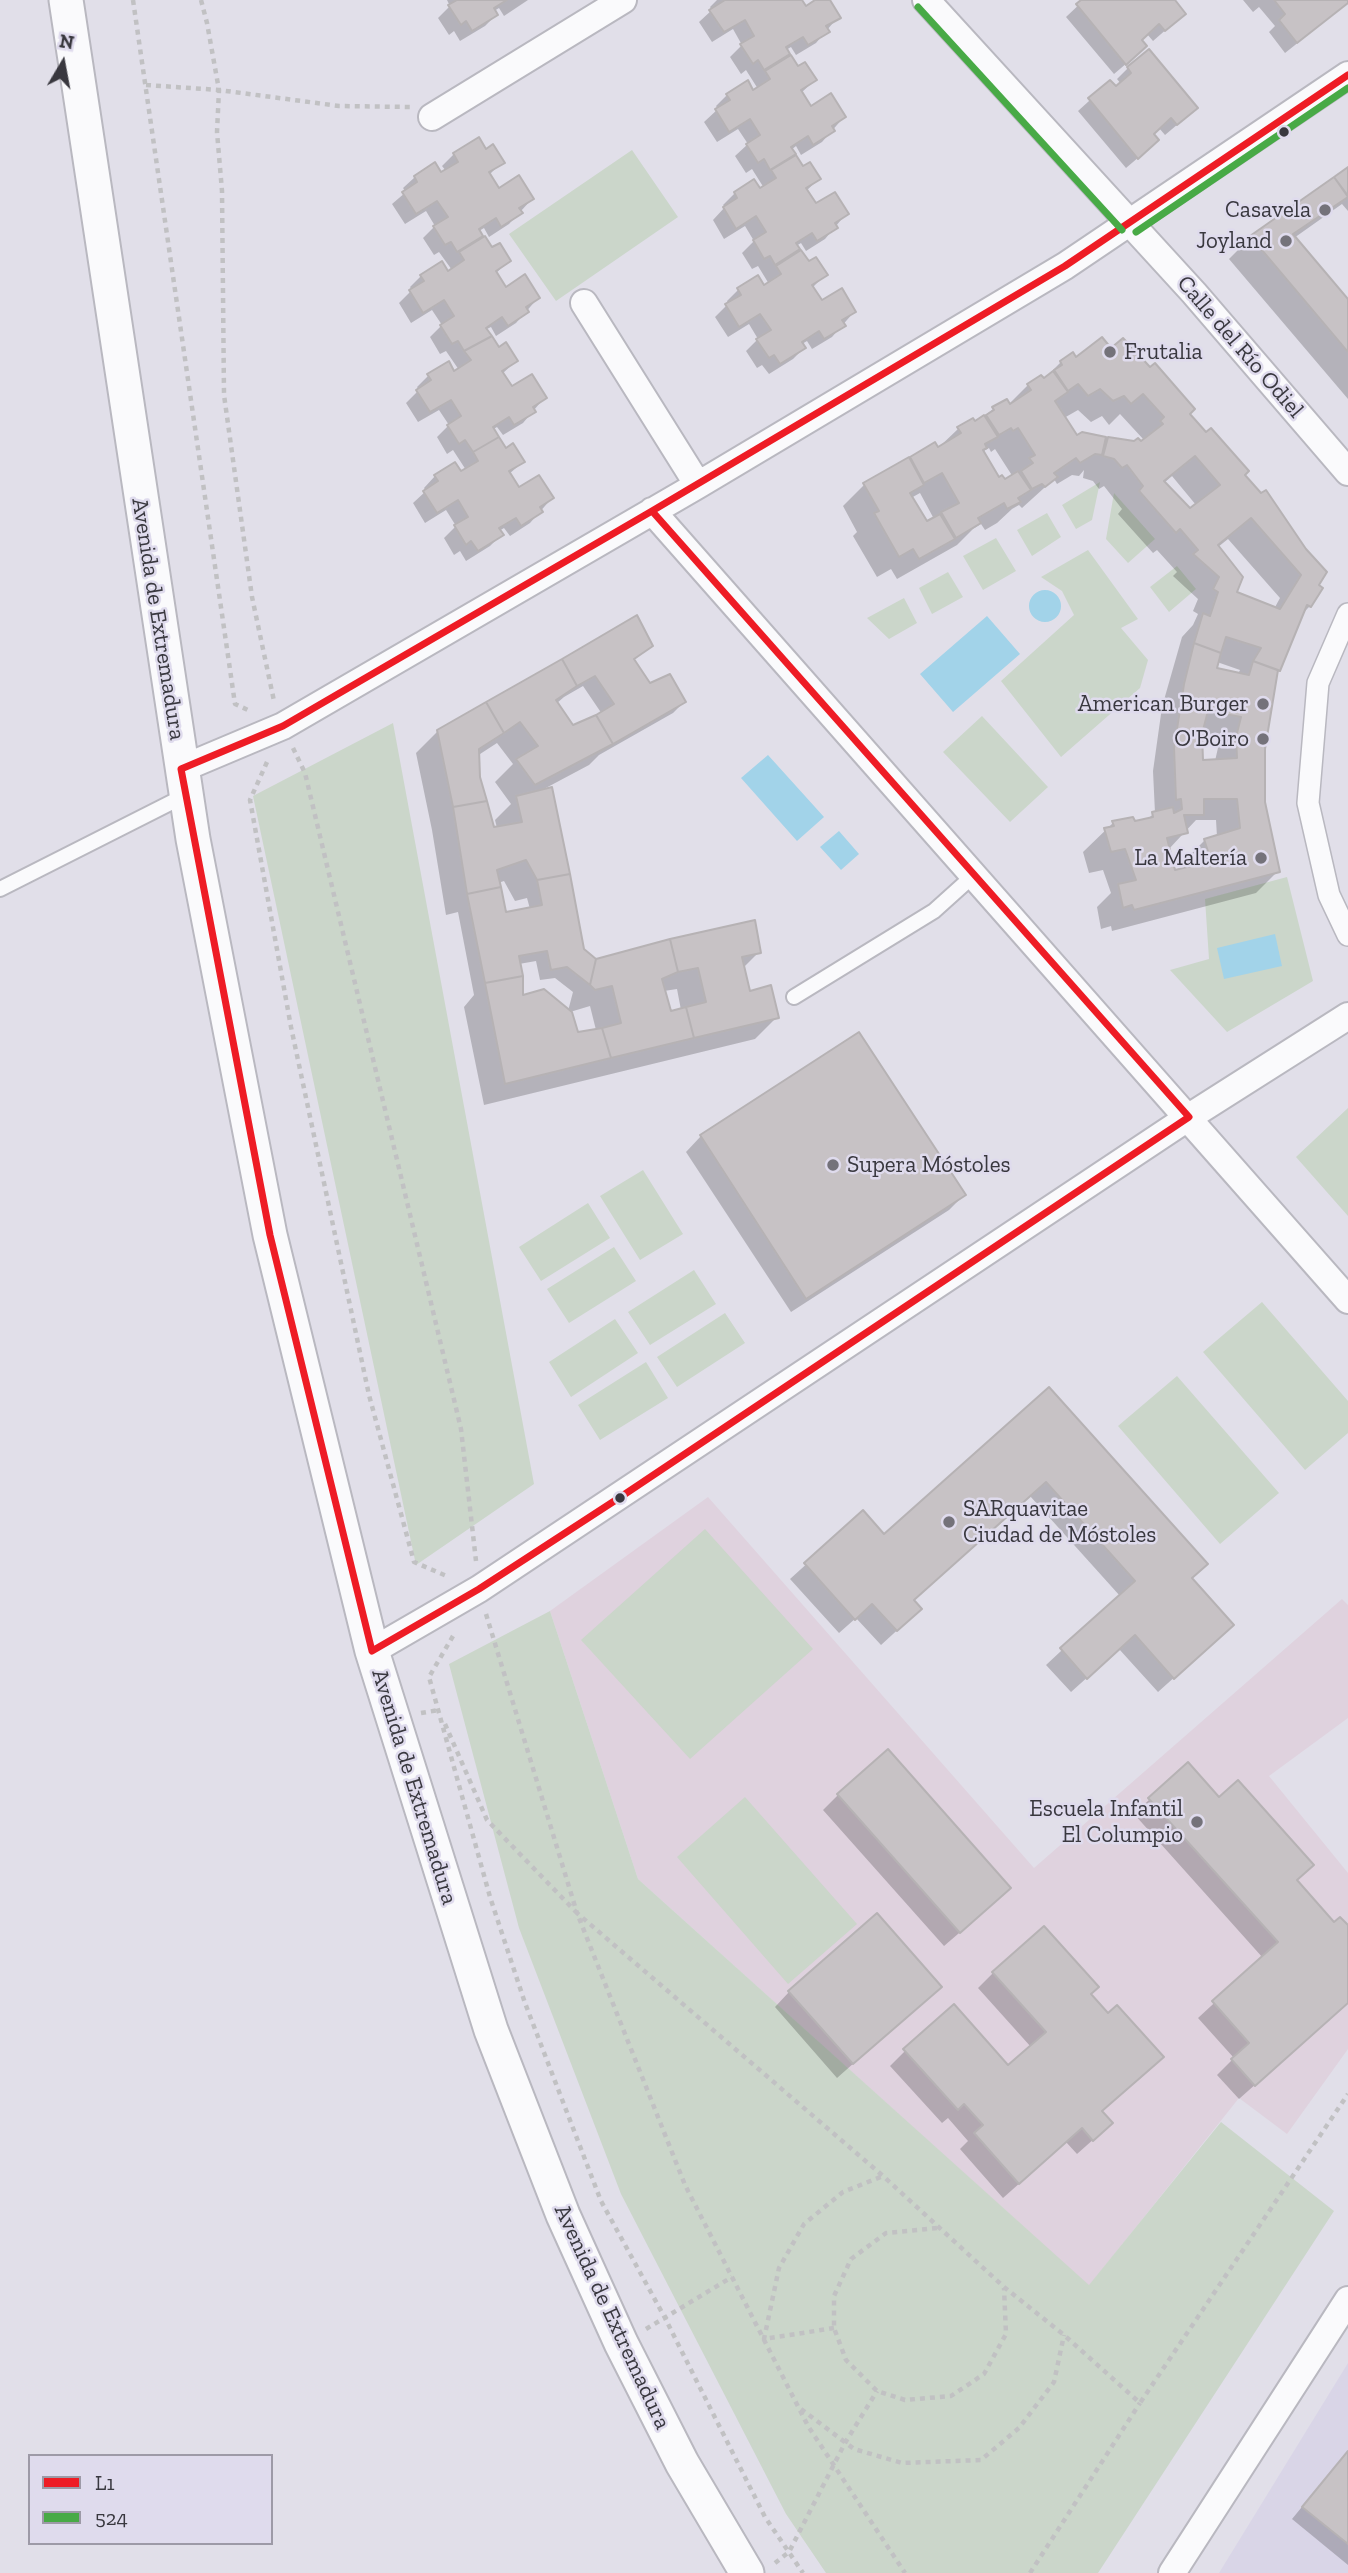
<!DOCTYPE html>
<meta charset="utf-8">
<style>
body{margin:0}
#map{position:relative;width:1348px;height:2573px;overflow:hidden;background:#e1dfe9;font-family:"Zilla Slab",serif}
canvas{display:block}
.legend{position:absolute;left:28px;top:2454px;width:245px;height:91px;box-sizing:border-box;background:#dfdbed;border:2px solid #9d9aa7;margin:0;padding:9px 12px;list-style:none;font-size:21px;color:#39383f}
.legend li{display:flex;align-items:center;gap:14px;height:35px}
.legend b{width:35px;border:2px solid #9d9aa7}
.north{position:absolute;left:28px;top:28px;width:70px;height:70px;-webkit-text-stroke:5px #dfdbed;paint-order:stroke;rotate:10deg;font-size:19px;font-weight:700;line-height:28px;text-align:center;color:#39383f}
.north::after{content:'';display:block;margin:auto;width:24px;height:32px;background:#39383f;clip-path:polygon(50% 0,100% 100%,50% 72%,0 100%)}
</style>
<div id="map">
<canvas width="1348" height="2573"></canvas>
<ul class="legend">
<li><b style="height:9px;background:#ee1c25"></b>L1</li>
<li><b style="height:9px;background:#48aa46"></b>524</li>
</ul>
<div class="north">N</div>
</div>
<script>
const ctx = document.querySelector('canvas').getContext('2d');
ctx.lineJoin = 'round';
function fill(path, color) {
  ctx.fillStyle = color;
  ctx.fill(path, 'evenodd');
}
function strokePath(path, color, width, dash) {
  ctx.strokeStyle = color;
  ctx.lineWidth = width;
  ctx.lineCap = dash ? 'butt' : 'round';
  ctx.setLineDash(dash || []);
  ctx.stroke(path);
}
function write(font, color, halo, rows, align = 'center') {
  ctx.font = font + ' "Zilla Slab",serif';
  ctx.lineWidth = 5;
  ctx.setLineDash([]);
  ctx.textBaseline = 'middle';
  ctx.strokeStyle = halo;
  ctx.fillStyle = color;
  for (const [text, x, y, turn = 0] of rows) {
    ctx.save();
    ctx.translate(x, y);
    ctx.rotate((+turn || 0) * Math.PI / 180);
    ctx.textAlign = isNaN(turn) ? turn : align;
    if (halo) ctx.strokeText(text, 0, 0);
    ctx.fillText(text, 0, 0);
    ctx.restore();
  }
}
fill(new Path2D(`
 M1348 2363V2573H1219Z`), '#d9d5e7');
fill(new Path2D(`
 M708 1497 1034 1868 1342 1599 1348 1605V1718L1269 1776 1348 1873V2049L1287 2134 1239 2098 1089 2286 638 1879 550 1611Z`), '#dfd2de');
fill(new Path2D(`
 M632 150 678 217 556 301 509 234Z
 M1100 482 1092 520 1076 529 1062 505Z
 M1114 493 1155 539 1128 563 1106 539Z
 M1047 513 1061 537 1032 556 1017 530Z
 M996 538 1016 571 983 590 963 556Z
 M1088 550 1138 619 1121 628 1148 660 1140 688 1061 757 1001 681 1074 615 1062 591 1041 577Z
 M1177 566 1196 589 1169 612 1150 587Z
 M948 572 963 597 932 614 919 588Z
 M904 598 917 623 889 639 867 618Z
 M982 716 1048 787 1010 822 943 752Z
 M393 723 534 1484 416 1565 253 796Z
 M1287 877 1313 981 1227 1032 1170 970 1209 959 1205 899Z
 M1348 1108V1216L1296 1157Z
 M643 1170 683 1234 640 1260 600 1196Z
 M588 1203 610 1238 541 1281 519 1247Z
 M614 1247 636 1281 569 1323 547 1289Z
 M694 1270 716 1304 650 1345 628 1312Z
 M1262 1302 1348 1401V1433L1305 1470 1203 1352Z
 M725 1313 745 1343 677 1387 657 1357Z
 M615 1319 638 1353 571 1397 549 1362Z
 M646 1362 668 1398 600 1440 578 1405Z
 M1177 1376 1279 1493 1220 1544 1118 1426Z
 M705 1529 813 1649 690 1759 581 1640Z
 M550 1611 638 1879 1089 2285 1221 2122 1334 2211 1098 2573H826L786 2514 621 2194 519 1928 449 1664Z
 M745 1797 857 1924 788 1984 677 1857Z`), '#cbd6ca');
fill(new Path2D(`
 M1029 606a16 16 0 1 1 32 0a16 16 0 1 1-32 0Z
 M987 616 1020 654 953 712 920 674Z
 M768 755 824 817 797 841 741 778Z
 M839 831 859 854 841 870 820 847Z
 M1275 934 1282 966 1224 979 1217 948Z`), '#a2d3e9');
fill(new Path2D(`
 M447 0H528L504 16 499 8 494 11 496 15 485 26 460 41 454 31 449 35 438 18 450 6Z
 M717 0H800L805 8 819 0H828L838 17 816 43 796 55 791 47 786 50 798 69 815 80 801 93 811 108 844 117 822 142 801 155 796 146 791 150 802 168 819 179 806 191 815 206 846 214 825 239 806 251 801 243 796 246 808 264 825 275 812 288 821 303 854 312 832 337 812 349 807 341 802 344 804 348 793 359 769 374 762 365 757 368 746 351 758 339 749 324 728 337 715 317 728 304 727 301 738 290 758 278 764 287 769 284 758 266 752 269 742 253 754 241 745 226 724 239 713 220 725 207 723 205 735 193 754 181 759 191 764 188 752 169 746 173 735 156 748 144 738 129 717 142 704 122 718 109 716 106 727 95 753 92 758 89 746 70 741 74 730 57 742 45 733 29 712 42 699 22 712 10 710 7Z
 M1084 0H1172L1184 14 1153 41 1147 34 1140 40 1134 57 1114 74 1066 17Z
 M1243 0H1348V3L1285 53 1269 32 1275 26 1259 7 1253 12Z
 M1128 68 1184 119 1165 135 1159 128 1152 134 1146 151 1126 168 1078 111 1110 82 1116 89 1121 84 1117 79Z
 M478 140 485 151 502 162 489 175 498 190 532 199 509 224 489 237 484 228 479 231 492 250 509 261 495 274 505 289 538 298 516 323 496 336 491 327 485 330 499 350 516 361 502 374 512 389 545 397 523 423 503 435 497 427 492 430 506 451 523 462 509 474 519 489 552 498 530 523 510 536 504 528 499 531 501 535 490 546 466 561 460 551 454 555 444 538 456 526 446 510 425 523 413 503 426 491 424 488 435 476 461 474 466 470 453 450 447 454 437 437 449 425 439 410 418 422 406 403 419 390 417 387 428 376 454 373 459 370 446 351 440 354 430 337 442 325 432 310 411 323 399 303 412 290 410 287 421 276 447 273 452 270 439 252 434 255 423 238 435 226 426 211 405 224 392 204 406 192 403 188 415 177 440 175 446 171 442 166 454 154Z
 M1348 169V211L1342 204 1294 238 1348 301V399L1229 259 1251 237Z
 M1111 350 1189 413 1243 475 1317 586 1310 606 1301 615 1276 673 1265 731 1263 802 1278 871 1256 893 1112 931 1111 926 1101 929 1097 907 1111 893 1103 870 1089 873 1083 852 1113 823 1133 824 1146 820 1155 813 1153 771 1162 707 1182 637 1193 625 1198 614 1193 611 1198 599 1173 576 1177 572 1157 550 1153 553 1118 514 1122 509 1104 486 1099 489 1093 481 1083 478 1084 470 1079 476 1072 475 1057 484 1054 479 1022 508 1019 505 1012 509 997 523 985 530 981 524 973 529 957 545 897 579 891 569 877 577 853 536 857 532 843 506 865 484 934 444 937 449 958 429 973 420 975 423 993 409 1008 405 1028 385 1041 377 1043 380 1061 362ZM1078 410 1091 422 1102 416 1109 425 1120 414 1144 440 1140 444 1108 439 1103 445 1077 438 1064 418ZM989 448 991 452 995 449 1013 477 1005 482 998 479 982 452ZM1172 476 1196 505 1189 510 1164 483ZM920 493 934 519 926 523 911 498ZM1228 539 1280 598 1274 609 1235 593 1218 547ZM1217 662 1240 670 1238 674 1215 669ZM1200 735 1220 739 1215 761 1202 762ZM1196 820H1216L1217 837 1205 840 1183 862 1185 869 1173 872 1168 850Z
 M651 646 633 661 649 685 684 702 673 713 599 755 589 765 542 790 583 950 596 961 759 952 743 968 749 993 777 1017 755 1039 484 1105 464 1007 474 995 458 912 446 915 432 830 416 753 438 731ZM583 686 602 714 572 727 557 703 564 697ZM497 743 513 764 495 782 511 804 495 820 497 828 493 829 479 777 477 756ZM504 881 515 901 527 898 530 909 504 914 498 883ZM536 961 540 980 555 978 573 992 568 1011 521 997 519 964ZM677 989 681 1010 670 1013 664 991ZM590 1006 596 1030 577 1034 570 1012Z
 M701 1136 964 1195 949 1210 791 1312 686 1152Z
 M1049 1390 1190 1579 1216 1640 1158 1692 1119 1649 1071 1692 1046 1665 1120 1596 1030 1496 912 1601 904 1624 881 1645 856 1618 839 1633 790 1579 863 1513 884 1537Z
 M838 1795 994 1903 944 1946 823 1810Z
 M1149 1800H1219L1312 1865 1296 1881 1334 1924 1348 1928V2002L1239 2099 1217 2075 1234 2058 1198 2018 1263 1958 1134 1814Z
 M993 1973 1089 1994 1146 2072 1101 2112 1095 2138 1077 2154 1066 2142 1003 2198 960 2149 968 2141 948 2118 942 2123 890 2066 905 2051 1008 2067 1031 2047 978 1988Z
 M789 1992 924 2001 837 2078 775 2007Z
 M1348 2451V2565L1292 2519Z`), '#0003');
const building = new Path2D(`
 M457 0H507L494 8 498 15 472 31 466 21 461 25 448 5Z
 M725 0H802L806 6 815 0H830L841 18 826 26 830 32 808 45 803 37 786 47 790 54 764 70 758 60 753 64 740 44 754 36 745 20 724 32 709 10Z
 M1081 0H1175L1186 14 1165 31 1159 24 1142 40 1147 46 1126 65 1076 4Z
 M1274 0H1348V3L1297 43 1279 20 1285 14Z
 M1149 49 1198 108 1177 125 1171 118 1154 134 1159 140 1138 159 1088 98 1110 80 1116 86 1131 73 1127 67Z
 M791 55 798 66 805 62 817 80 801 90 811 106 831 93 846 117 832 126 835 131 813 145 808 136 791 147 796 154 770 170 764 159 758 163 746 144 760 135 750 119 729 132 715 109 730 100 726 94 748 80 753 90 770 79 765 71Z
 M479 137 486 149 493 144 505 163 489 172 499 188 519 175 534 199 519 208 523 213 501 227 496 218 479 229 483 236 457 252 451 242 445 245 433 226 448 217 437 201 416 214 402 192 417 182 414 176 435 162 441 172 458 162 453 153Z
 M796 155 803 166 810 162 821 179 806 188 816 203 835 192 849 214 835 223 838 228 817 241 812 233 796 243 800 249 775 265 770 256 764 259 753 240 766 232 756 216 736 229 723 207 737 198 734 192 754 179 760 188 776 178 771 170Z
 M1348 167V196L1334 177Z
 M1334 177 1348 197 1293 234 1348 299V352L1250 236Z
 M485 236 492 247 500 243 511 261 496 271 506 287 525 274 540 298 526 307 529 312 508 326 502 317 486 328 492 336 464 351 458 341 452 344 440 325 454 316 444 300 423 313 409 290 424 281 420 275 442 261 448 271 464 260 459 252Z
 M801 250 809 261 816 257 828 275 812 285 822 300 842 288 856 312 842 320 846 326 824 339 819 331 802 342 806 348 780 364 774 355 769 358 756 339 771 330 760 314 739 327 725 304 741 295 737 288 758 275 764 285 781 274 776 266Z
 M492 336 499 347 506 342 518 361 502 371 512 386 532 374 547 398 533 407 536 412 514 425 509 417 493 427 499 437 473 452 465 440 459 444 447 425 461 416 451 400 430 412 416 390 431 380 427 374 449 361 454 371 471 360 464 351Z
 M1102 337 1111 348 1123 338 1150 367 1155 363 1195 409 1190 414 1206 432 1211 428 1249 471 1245 475 1261 493 1266 490 1306 549 1327 572 1319 585 1323 588 1311 607 1307 605 1280 671 1253 661 1261 648 1226 637 1221 653 1194 643 1203 613 1210 616 1218 592 1213 589 1219 577 1193 554 1198 550 1180 529 1176 533 1139 491 1143 486 1127 465 1122 468 1114 459 1103 456 1108 437 1134 441 1138 438 1141 441 1163 424 1160 421 1164 417 1143 394 1131 404 1124 396 1113 401 1100 389 1088 396 1078 384 1068 391 1054 370 1062 365 1060 361 1073 352 1076 357ZM1195 456 1220 485 1190 508 1164 481ZM1251 518 1301 575 1280 609 1237 592 1243 577 1218 545Z
 M1053 371 1068 392 1055 401 1077 435 1082 432 1106 437 1102 455 1095 454 1080 463 1076 458 1054 473 1058 477 1045 487 1042 484 1032 489 1021 471 1033 463 1029 458 1035 455 1018 428 1013 431 1011 428 999 435 986 415 994 410 992 407 1007 399 1010 404 1031 390 1027 384 1041 375 1044 378Z
 M984 415 998 437 985 444 987 448 983 450 999 477 1002 475 1005 479 1018 471 1031 490 1018 498 1021 502 1007 509 1004 503 978 518 981 523 956 538 941 512 959 503 942 473 924 483 910 457 935 442 938 447 961 433 957 427 973 418 975 421Z
 M499 437 506 448 513 443 525 462 509 471 519 487 539 475 554 498 540 507 543 512 521 526 516 518 499 528 504 535 478 551 471 541 466 545 454 525 468 517 458 500 437 513 423 491 438 481 434 475 455 462 461 471 478 461 473 452Z
 M909 457 924 485 910 493 927 521 940 514 955 539 919 559 913 549 899 557 874 513 879 511 863 483Z
 M637 615 653 646 634 659 650 683 670 674 686 702 613 744 596 715 614 704 595 676 577 686 562 659Z
 M1194 643 1221 653 1217 668 1249 675 1253 661 1278 670 1265 749V802L1280 872 1134 910 1132 905 1123 908 1118 884 1136 880 1125 849 1111 852 1104 828 1114 826 1112 821 1133 817 1135 821 1153 817 1152 812 1173 807 1174 813 1182 809 1181 799 1176 800 1174 748 1184 684ZM1208 711 1241 717 1236 737 1237 758 1203 760 1202 734ZM1204 799H1237L1240 828 1204 839 1211 861 1175 870 1167 838 1188 833 1184 815H1204Z
 M562 659 577 686 556 700 573 725 596 715 613 744 535 785 516 759 538 746 520 722 504 733 486 702Z
 M486 702 504 733 479 749 480 777 487 801 453 807 437 730Z
 M552 787 570 874 537 880 526 860 497 870 501 887 467 894 453 807 487 801 494 827 522 822 516 796Z
 M570 874 584 949 596 959 590 985 567 967 551 970 547 951 519 956 523 976 485 983 467 894 501 887 506 912 542 905 537 880Z
 M755 920 761 953 742 957 750 991 771 985 779 1018 694 1038 686 1007 706 1002 698 968 678 972 670 939Z
 M670 939 678 972 662 979 671 1011 686 1007 694 1038 611 1058 602 1028 621 1023 612 986 595 990 590 985 596 959Z
 M523 976V995L544 989 572 1012 578 1032 602 1028 611 1058 505 1084 485 983Z
 M859 1032 966 1195 806 1299 700 1135Z
 M1049 1387 1208 1564 1192 1578 1234 1625 1174 1679 1135 1635 1087 1679 1060 1648 1135 1581 1046 1482 914 1600 922 1609 897 1631 872 1604 855 1620 804 1563 863 1510 884 1534Z
 M888 1749 1011 1888 960 1933 837 1794Z
 M1188 1762 1219 1797 1238 1780 1314 1865 1297 1880 1334 1922 1340 1917 1348 1925V2003L1255 2086 1231 2059 1249 2043 1212 2001 1278 1942 1148 1798Z
 M877 1913 942 1987 853 2064 788 1991Z
 M1044 1926 1099 1987 1091 1994 1108 2013 1117 2005 1164 2057 1102 2111 1113 2123 1093 2141 1082 2128 1019 2184 974 2133 983 2125 964 2104 958 2110 903 2049 954 2004 1008 2065 1046 2032 992 1972Z
 M1348 2451V2544L1302 2507Z`);
fill(building, '#c7c2c5');
strokePath(building, '#b6b2b4', 2);
const service = new Path2D(`
 M0 889 186 795
 M794 997 934 911 974 875`);
const pedestrian = new Path2D(`
 M1348 614 1318 683 1308 803 1329 895 1348 935`);
const minor = new Path2D(`
 M926 0 1194 293 1348 472
 M432 117 623 0
 M584 303 698 485
 M652 511 1348 1300
 M181 769 283 726 698 485 1065 266 1348 75
 M372 1651 479 1589 1189 1117 1348 1016
 M1172 2573 1348 2300`);
const tertiary = new Path2D(`
 M66 0 193 839 270 1235 372 1651 491 2030 563 2215 621 2343 682 2463 747 2573`);
strokePath(service, '#b9b8c0', 18);
strokePath(pedestrian, '#b9b8c0', 24);
strokePath(minor, '#b9b8c0', 30);
strokePath(tertiary, '#b9b8c0', 37);
strokePath(new Path2D(`
 M133 0 235 704 250 711
 M201 0 207 23 219 90 217 132 222 191 224 395 252 597 274 701
 M146 85 219 90 339 106 410 107
 M293 748 305 773 461 1429 476 1561
 M267 762 250 800 291 1027 369 1395 414 1562 449 1577
 M486 1614 577 1913 883 2176 1004 2287 1064 2335 1140 2403 1348 2094
 M453 1636 429 1677 490 1897 525 2003 601 2201 665 2318 765 2517 803 2573
 M421 1713 439 1710
 M445 1724 487 1820 577 1913 685 2185 808 2426 905 2573
 M937 2228 886 2233 851 2259 834 2296V2328L846 2360 877 2391 905 2400 951 2396 984 2374 1006 2334 1004 2288
 M834 2328 764 2339 779 2268 804 2224 843 2192 883 2176
 M646 2329 732 2277
 M801 2409 854 2449 902 2463 981 2460 1019 2428 1054 2382 1064 2335
 M775 2563 789 2552 845 2443 877 2391
 M1030 2573 1140 2403`), '#c1c1c3', 4.5, [5, 5]);
strokePath(service, '#fafafc', 14);
strokePath(pedestrian, '#fafafc', 21);
strokePath(minor, '#fafafc', 26);
strokePath(tertiary, '#fafafc', 33);
strokePath(new Path2D(`
 M652 511 1189 1117 622 1496 479 1589 372 1651 270 1235 181 769 283 726Z
 M652 511 1065 266 1348 75`), '#ee1c25', 7);
strokePath(new Path2D(`
 M918 7 1122 230
 M1136 232 1348 88`), '#48aa46', 7);
for (const [x, y, r, color] of [
 [1284,132,6,"#39383f"],
 [1325,210,7,"#74727a"],
 [1286,241,7,"#74727a"],
 [1110,352,7,"#74727a"],
 [1263,704,7,"#74727a"],
 [1263,739,7,"#74727a"],
 [1261,858,7,"#74727a"],
 [833,1165,7,"#74727a"],
 [620,1498,6,"#39383f"],
 [949,1522,7,"#74727a"],
 [1197,1822,7,"#74727a"]
]) {
  const dot = new Path2D();
  dot.arc(x, y, r, 0, 2 * Math.PI);
  ctx.fillStyle = color;
  ctx.fill(dot);
  strokePath(dot, '#dfdbed', 2.5);
}
write('23px', '#39383f', '#dfdbed', [
 ["Casavela",1311,210],
 ["Joyland",1272,241],
 ["Frutalia",1124,352,"left"],
 ["American Burger",1249,704],
 ["O'Boiro",1249,739],
 ["La Maltería",1247,858],
 ["Supera Móstoles",847,1165,"left"],
 ["SARquavitae",963,1509,"left"],
 ["Ciudad de Móstoles",963,1535,"left"],
 ["Escuela Infantil",1183,1809],
 ["El Columpio",1183,1835]
], 'right');
write('23px', '#39383f', '#dfdbed', [
 ["Calle del Río Odiel",1240,347,49],
 ["Avenida de Extremadura",158,619,81],
 ["Avenida de Extremadura",414,1787,73],
 ["Avenida de Extremadura",612,2317,65]
]);
</script>
